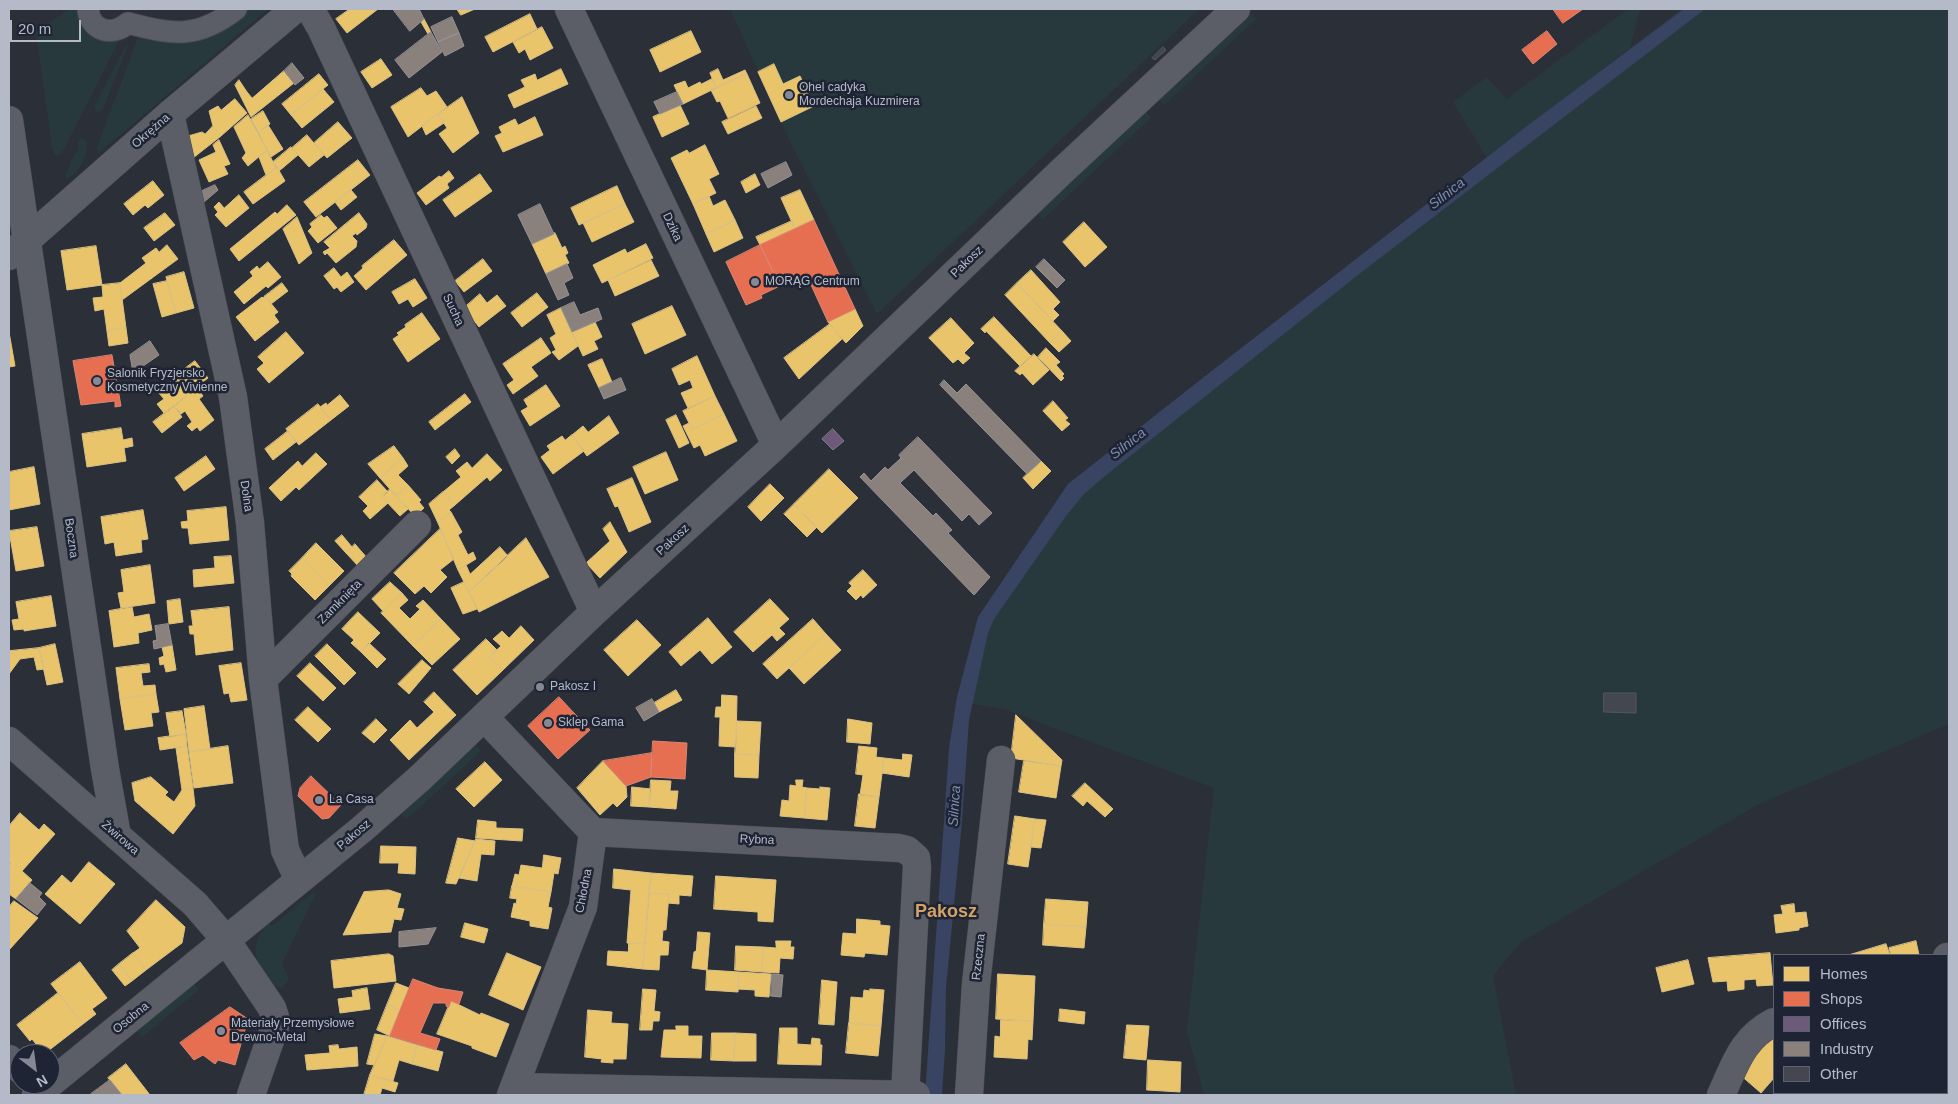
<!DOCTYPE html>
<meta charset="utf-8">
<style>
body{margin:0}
#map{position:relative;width:1958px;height:1104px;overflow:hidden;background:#2b2f38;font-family:Arial,sans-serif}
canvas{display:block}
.frame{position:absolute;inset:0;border:10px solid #b5bac9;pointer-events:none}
.legend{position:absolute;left:1773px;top:954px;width:175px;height:140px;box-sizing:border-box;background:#1e2433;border:1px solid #5a606f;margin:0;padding:6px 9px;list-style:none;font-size:15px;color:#b5bac9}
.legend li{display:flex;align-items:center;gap:10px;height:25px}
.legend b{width:25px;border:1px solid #5a606f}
.north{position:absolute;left:10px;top:1044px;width:50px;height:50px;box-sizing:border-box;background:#1e2433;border:1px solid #5a606f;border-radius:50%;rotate:150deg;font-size:14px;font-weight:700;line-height:20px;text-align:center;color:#b5bac9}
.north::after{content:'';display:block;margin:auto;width:18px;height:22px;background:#858996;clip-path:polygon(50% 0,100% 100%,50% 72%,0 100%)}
.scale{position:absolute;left:10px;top:20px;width:71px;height:22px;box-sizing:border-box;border:2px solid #b5bac9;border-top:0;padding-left:6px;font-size:15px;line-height:18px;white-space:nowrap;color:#b5bac9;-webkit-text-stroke:4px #1e2433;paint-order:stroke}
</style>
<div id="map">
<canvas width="1958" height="1104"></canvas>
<div class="frame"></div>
<ul class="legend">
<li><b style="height:14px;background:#e9c46a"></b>Homes</li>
<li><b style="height:14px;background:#e76f51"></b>Shops</li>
<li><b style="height:14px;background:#6d597a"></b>Offices</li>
<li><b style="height:14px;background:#8a817c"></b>Industry</li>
<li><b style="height:14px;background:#44474f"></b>Other</li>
</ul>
<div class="north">N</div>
<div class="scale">20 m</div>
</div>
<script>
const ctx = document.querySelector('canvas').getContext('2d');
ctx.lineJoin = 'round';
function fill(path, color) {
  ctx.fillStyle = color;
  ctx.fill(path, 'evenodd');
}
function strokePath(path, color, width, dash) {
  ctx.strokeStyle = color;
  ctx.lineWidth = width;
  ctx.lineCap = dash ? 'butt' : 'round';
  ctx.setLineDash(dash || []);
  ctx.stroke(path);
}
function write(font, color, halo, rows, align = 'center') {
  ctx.font = font + ' Arial,sans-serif';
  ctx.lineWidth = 5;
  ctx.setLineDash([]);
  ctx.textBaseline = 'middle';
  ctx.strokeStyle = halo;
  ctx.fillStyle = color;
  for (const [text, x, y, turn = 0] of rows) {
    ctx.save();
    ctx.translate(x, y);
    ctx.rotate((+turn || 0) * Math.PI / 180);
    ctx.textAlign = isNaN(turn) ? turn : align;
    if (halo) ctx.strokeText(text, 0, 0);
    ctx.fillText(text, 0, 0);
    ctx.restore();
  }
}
fill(new Path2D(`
 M69 9H88L92 22 128 23 64 149 57 156 54 153 52 146 36 32Z
 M236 9H268L101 151H97V147L142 27 159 31Z
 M730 9H1199L877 314 791 143Z
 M1628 9H1640L1630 48 1487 158 1453 102 1487 77 1507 99Z
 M1681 9H1949V724L1759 804 1521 942 1493 976 1516 1095H1204L1187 1030 1214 788 1004 709 957 701 978 617 1068 484 1204 377Z
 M1250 13 1256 19 1165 104 1157 100Z
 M126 45H128L103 109 97 112 94 107Z
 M1146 111 1151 118 1043 219 1036 213Z
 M81 139 85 140 87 143C88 154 78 177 66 178L65 175 71 163V159L79 150 77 143Z
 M476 744 481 751 407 819 399 812Z
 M312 893H316L282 964 289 979 282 988 273 986C256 961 247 949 267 922L272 926Z
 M193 983 199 990 142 1037 136 1030Z`), '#28393e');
fill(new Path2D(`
 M1684 9H1705L1363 271 1105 476 1084 494 1066 516 994 619 988 633 969 720 962 822 946 988 945 1050 942 1095H925L949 748 957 697 978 617 1068 484 1204 377 1531 123Z`), '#384461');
const homes = new Path2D(`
 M350 9H378L347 33 336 19Z
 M457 9H475L461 15Z
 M530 14 537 29 493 52 485 37Z
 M424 19 431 32 428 34 421 22Z
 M542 27 553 48 530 60 525 49 519 53 513 42Z
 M691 31 701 52 660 72 650 50Z
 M381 59 392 75 372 88 361 72Z
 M774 64 783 84 800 76 814 106 781 122 758 72Z
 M561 69 568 84 514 108 508 95 525 87 521 80 535 74 537 80Z
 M718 69 723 80 745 70 747 74 716 88 710 73Z
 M284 71 294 83 251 117 241 97 247 92 252 98Z
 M319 74 328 85 291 115 282 104Z
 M747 74 760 103 728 118 720 101 717 102 711 90Z
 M712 79 716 88 683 104 674 85 685 81 688 88 700 82 701 84Z
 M239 80 247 92 241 97 235 85Z
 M421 88 427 96 436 91 447 107 408 137 391 107Z
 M323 89 334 102 302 128 291 115Z
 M462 97 479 133 453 153 439 134 447 128 438 114Z
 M235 99 247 113 221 136 213 126 209 111 218 106 221 110Z
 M680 105 689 124 662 137 653 117Z
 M756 106 762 118 728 134 722 122Z
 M263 111 270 124 258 132 251 119Z
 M438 114 444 123 426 135 422 126Z
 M248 115 267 150 248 166 242 158 246 153 234 127Z
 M535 117 543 135 503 152 495 136 502 133 499 127 515 119 518 125Z
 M338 122 352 138 327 158 314 143Z
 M268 125 283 149 271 157 258 132Z
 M213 126 221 136 193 158 188 136 202 132 205 134Z
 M307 135 324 155 309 167 292 148Z
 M219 140 230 164 224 166 228 174 209 182 199 160 216 152 213 145Z
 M705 145 719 174 709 179 716 193 693 204 671 158 687 150 689 153Z
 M291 147 298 155 279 171 273 162Z
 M267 150 276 168 266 175 259 157Z
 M358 160 370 175 316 217 304 202Z
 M277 167 285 181 253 204 244 192Z
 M449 171 454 178 447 184 449 188 426 205 417 193 439 176 441 177Z
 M480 174 492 191 455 217 443 200Z
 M755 174 760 185 746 193 741 182Z
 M153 181 164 195 148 208 145 205 133 215 124 204Z
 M617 186 625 204 579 225 571 208Z
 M351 190 357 197 341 210 335 202Z
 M800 190 814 220 795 229 781 198Z
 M239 195 249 208 226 227 215 215 218 212 214 207 219 202 224 208Z
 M709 196 713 206 725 200 735 220 706 234 693 204Z
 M625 204 634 222 592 242 583 223Z
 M287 205 296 215 239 261 230 249 275 212 277 214Z
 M165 213 175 225 154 241 144 228Z
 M359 213 367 224 366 228 357 235 356 233 352 236 357 241 356 247 336 263 327 253 325 255 323 252 330 248 324 242Z
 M321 215 324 218 327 216 337 228 318 243 308 231 312 227 310 224Z
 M297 217 312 253 299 264 283 229Z
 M735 220 743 238 714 252 706 234Z
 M792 221 795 229 760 245 756 237Z
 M1084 222 1107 247 1085 267 1063 242Z
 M555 233 562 248 565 246 568 253 565 255 569 263 546 274 532 244Z
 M394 240 407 255 366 290 354 276 363 268 362 266Z
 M646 244 653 258 602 283 593 265 625 249 627 253Z
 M167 245 178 259 122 300 120 283 146 263 142 258 156 248 159 252Z
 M96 246 102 285 67 290 61 251Z
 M483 259 492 271 464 292 455 281Z
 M651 260 659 276 615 296 608 280Z
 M268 262 281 277 268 288 266 286 244 304 234 292 253 276 250 272 257 266 259 269Z
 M334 268 341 277 347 272 354 282 341 292 337 287 334 289 324 276Z
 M1031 270 1060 302 1053 309 1059 315 1053 321 1017 283Z
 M184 272 194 308 176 313 166 277Z
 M415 279 427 298 413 307 408 299 399 304 392 292Z
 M167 281 176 313 162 317 153 284Z
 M120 283 126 328 107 331 104 309 95 311 93 298 103 297 102 285Z
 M282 283 288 291 271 304 265 296Z
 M1017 283 1062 331 1050 343 1005 295Z
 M537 293 548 307 522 327 511 313Z
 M480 294 487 303 497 295 506 306 479 327 464 308Z
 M265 296 278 312 274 315 279 322 255 341 236 317 262 297 263 298Z
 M672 306 686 335 645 354 632 324Z
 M561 308 578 346 559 360 552 352 556 350 550 338 556 334 547 315Z
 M855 309 863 326 846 343 828 322Z
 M422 313 440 339 408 362 393 339 399 335 397 333 406 327 405 325Z
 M994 317 1031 356 1020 366 986 331 985 333 981 329Z
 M951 318 974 343 964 353 970 358 963 364 958 359 953 363 929 338Z
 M595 322 602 337 594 341 598 349 583 356 572 332Z
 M830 324 842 339 799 379 784 358Z
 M126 328 128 343 109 346 107 331Z
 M1062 331 1071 341 1059 352 1050 343Z
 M9 332 15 366 9 367Z
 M286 332 304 353 269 383 257 369 264 363 258 357Z
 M541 338 551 353 531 367 538 376 513 394 507 385 514 380 503 364Z
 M1046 348 1060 362 1056 365 1064 374 1062 376 1064 378 1061 381 1038 357Z
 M1034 354 1049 370 1033 385 1022 373 1020 375 1015 371Z
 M697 356 715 396 688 408 681 393 693 388 690 380 679 385 672 369Z
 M602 359 612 382 599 388 588 365Z
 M195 361 208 378 191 391 178 374Z
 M176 372 192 392 164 413 157 404 164 399 158 392 174 379 171 376Z
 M546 385 560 406 530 426 521 411 528 407 524 400Z
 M197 388 203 396 199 399 214 420 200 431 197 427 192 431 187 426 192 422 185 411 181 414 174 406Z
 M465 394 471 402 435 430 429 422Z
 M340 395 349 406 331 420 320 407 326 403 327 405Z
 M715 396 724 414 692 429 683 411Z
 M1053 401 1068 418 1065 420 1070 424 1062 431 1043 411Z
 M318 404 331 420 299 445 286 429Z
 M174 406 182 417 162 433 153 422Z
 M724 414 737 441 705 456 700 445 694 448 683 426 689 423 692 429Z
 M676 415 689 443 679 448 666 420Z
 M609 416 619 433 587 456 572 435 583 426 588 432Z
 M121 428 123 440 132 438 133 446 124 448 126 461 87 467 82 434Z
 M288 431 296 442 273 460 265 449Z
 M572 435 584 451 553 474 541 457 550 450 547 446 562 436 565 440Z
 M394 446 403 458 380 478 368 464Z
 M455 449 460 456 452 464 446 457Z
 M666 452 678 480 645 494 633 467Z
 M316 453 327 464 299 490 296 487 281 501 269 488 298 461 302 466Z
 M487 454 502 470 490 481 487 477 455 505 443 492 461 477 456 471 467 462 472 468Z
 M206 456 215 469 184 491 175 478Z
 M403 458 408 466 398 475 408 485 396 496 380 478Z
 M1041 461 1051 471 1033 489 1023 478Z
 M34 467 40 504 9 510V472Z
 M829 469 858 498 822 533 794 504Z
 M632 478 651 522 629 532 618 506 615 507 607 489Z
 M377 480 388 492 382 497 388 503 370 519 363 511 368 506 359 497Z
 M770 484 784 498 761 521 748 507Z
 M408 485 421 500 419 502 424 508 415 516 396 496Z
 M390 489 408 509 400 516 382 497Z
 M443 492 455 505 449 510 451 512 438 523 429 504Z
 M794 504 817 527 807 537 784 514Z
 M226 507 229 540 190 544 188 528H182L181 522 188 521 187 511Z
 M143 510 148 539 141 540 142 552 116 556 114 542 105 544 101 517Z
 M451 512 462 532 458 535 468 555 473 552 476 559 458 570 438 523Z
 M610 522 627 552 600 578 586 563 610 541 603 529Z
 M37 527 44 566 16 571 9 531Z
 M440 529 454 559 440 570 447 577 431 593 424 586 415 594 394 573Z
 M342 535 352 547 346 553 335 541Z
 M526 538 549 577 479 612 469 592Z
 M316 543 344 571 329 586 302 558Z
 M355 544 368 559 359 567 346 553Z
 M500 547 508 556 469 592 458 570 466 565 470 574Z
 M231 556 234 583 194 587 193 570 215 568 214 557Z
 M302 558 329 586 315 600 291 576 292 574 289 571Z
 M150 565 155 603 121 608 118 593 124 592 121 570Z
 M863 570 877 585 863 598 861 595 856 600 847 591 852 586 849 583Z
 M390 582 402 593 383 611 372 599Z
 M464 582 477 609 463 614 451 588Z
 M402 593 408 600 399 608 410 619 420 609 416 606 423 600 441 619 413 646 381 613Z
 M51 596 56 626 24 631V629L14 630 12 620 19 619 16 602Z
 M180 599 183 622 169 624 167 601Z
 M770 599 789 619 779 628 785 634 777 641 772 635 753 652 734 632Z
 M132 607 134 617 149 614 152 630 138 633 139 643 114 647 109 611Z
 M229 607 233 650 196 655 194 634H190L189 626H193L191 611Z
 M358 612 380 633 361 652 351 643 354 640 342 629Z
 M708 618 732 647 712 664 700 650 681 666 669 652Z
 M441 619 460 639 432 665 413 646Z
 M813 619 826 634 777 679 763 664Z
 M637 620 661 645 628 676 604 650Z
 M521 626 534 640 503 670 489 657 501 646 493 639 502 631 509 638Z
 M826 634 841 650 804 684 789 668Z
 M486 639 497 650 489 657 503 670 477 695 453 670Z
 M369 643 386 659 377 668 361 652Z
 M55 644 63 682 47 685 39 648Z
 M327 644 356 673 344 685 315 656Z
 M172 645 176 670 166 672 164 664 160 665 159 658 164 656 162 647Z
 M39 648 44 669 37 670 34 657 20 659 9 651Z
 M9 651 20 659 9 674Z
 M422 660 431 668 409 694 398 684Z
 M241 663 247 700 231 702 229 693 224 694 219 666Z
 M310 663 336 688 323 701 297 676Z
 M149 664 150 672 141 673 143 686 155 685 156 694 120 699 116 668Z
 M676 690 682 700 659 712 654 703Z
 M434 692 456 715 409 760 390 740 410 720 417 728 434 712 424 702Z
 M156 694 159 712 151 713 153 726 125 730 120 699Z
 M722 695 737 696 736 747 719 746 720 717H715L716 707H721Z
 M204 706 210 749 189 752 184 709Z
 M308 707 331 729 318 742 295 720Z
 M182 711 186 734 170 737 166 713Z
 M1016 715 1062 760 1061 766 1011 758Z
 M376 719 387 730 374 743 362 733Z
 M848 719 872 723 870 744 847 742Z
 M737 721 761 722 759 755 735 754Z
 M186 734 187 746 160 750 158 738Z
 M187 746 193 788 182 790 176 748Z
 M228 746 233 783 194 788 189 752Z
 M859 746 877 748 876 757 884 758 879 797 860 795 863 775 856 774Z
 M735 754 759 755 758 778 735 777Z
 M903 754 912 755 909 777 882 773 884 758 902 760Z
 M603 761 626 786 627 797 617 807 613 803 600 815 577 788Z
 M1024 761 1061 766 1056 798 1019 792Z
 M485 762 502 780 474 807 456 789Z
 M151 777 168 792 165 795 174 802 182 790 193 788 195 806 173 834 135 801 132 783Z
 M651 780 671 781 670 791H678L676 809 649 807Z
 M796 780H803L802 787 807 788 804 818 780 816 782 800 789 801 790 785 796 786Z
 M1085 783 1113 809 1105 817 1087 801 1083 806 1072 796Z
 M632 787 651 789 649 807 631 806Z
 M820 787 830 788 827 820 804 818 807 788 820 789Z
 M859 794 879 797 875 828 855 826Z
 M20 813 39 830 44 824 55 834 22 871 32 880 16 899 9 894V866L11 863 9 862V826Z
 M1015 816 1035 819 1028 867 1008 864Z
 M1035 819 1046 820 1041 848 1031 847Z
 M478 820 496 822V828L523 829 522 841 476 838Z
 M458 838 475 841 456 884 446 883Z
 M476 839 495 841 494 855 481 854 477 881 459 878Z
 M381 846 416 847 415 874 398 873 399 863H380Z
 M544 855 561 858 558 874 554 873 551 892 512 886 515 874 519 875 521 865 542 868Z
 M89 862 115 884 80 924 45 894 62 875 71 883Z
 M614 869 651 873 645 944 627 943 631 890 613 888Z
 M651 873 693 876 691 896 679 895V904L668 903 669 894 649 893Z
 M716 876 776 880 773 922 758 921V912L714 909Z
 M512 886 551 892 548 907 552 908 548 929 530 926V921L511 917 514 903 516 904 517 899 510 898Z
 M389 890 401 894 397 908 404 909 401 920 394 919 391 932 343 935 364 892Z
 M649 893 669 894 666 930H663L662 941 669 942 668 955H660L659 970 643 969Z
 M1046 899 1088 902 1086 927 1044 924Z
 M156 900 185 927 182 943 146 970 133 953 140 948 127 931Z
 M14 901 38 918 9 950V907Z
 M1794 904 1795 913 1806 912 1808 926 1799 928V930L1776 933 1774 915 1783 914 1781 906Z
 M857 919 880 921V925L890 926 887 955 865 953 864 957 841 955 843 933 856 934Z
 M465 923 488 929 484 943 461 937Z
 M1044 924 1086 927 1084 948 1043 945Z
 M698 932 710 933 707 970 692 968 694 952 696 951Z
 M776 941H791L790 947H794L793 959 780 958 779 973 762 972 763 947 776 948Z
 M1916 941 1919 955H1891L1889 948Z
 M629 943 645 944 643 969 607 965 608 951 628 952Z
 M1886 944 1890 955H1849Z
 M736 946 763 947 762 972 735 970Z
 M133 953 146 970 132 981 119 964Z
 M507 953 541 967 523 1010 489 995Z
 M1770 953 1773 985 1757 986 1756 979 1744 980V989L1728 991 1727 981 1713 982 1708 958Z
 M389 954 393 956 396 981 334 988 331 961Z
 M1688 960 1694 984 1662 992 1656 968Z
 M80 962 107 998 92 1009 96 1014 83 1024 51 984Z
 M119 964 132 981 125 986 112 970Z
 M707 970 739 972 738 992 706 990Z
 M739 972 771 974 769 997 755 996V990L738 989Z
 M998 974 1035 976 1033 1021 996 1019Z
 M822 980 837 982 834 1025 819 1024Z
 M396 983 409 988 400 1010 387 1005Z
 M367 988 370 1009 340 1013 338 999 353 997 352 991Z
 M643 989 656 990 654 1011 660 1012 659 1021H653L652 1030H640Z
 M870 989 884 990 881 1026 849 1023 851 997 863 998 864 990 870 991Z
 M58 993 83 1024 48 1051 44 1046 40 1049 32 1039 30 1041 17 1025Z
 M451 1001 480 1015 481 1013 509 1024 496 1057 472 1048V1046L437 1034Z
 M387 1005 400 1010 390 1036 377 1030Z
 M1060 1009 1085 1012 1084 1024 1059 1021Z
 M588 1010 612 1012 611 1023 628 1024 626 1059H613V1063L601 1062 602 1059 585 1057Z
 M1001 1020 1033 1021 1032 1040 1028 1039 1027 1059 994 1057 995 1036 1000 1037Z
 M849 1023 881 1026 878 1056 846 1053Z
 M1127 1025 1149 1026 1146 1060 1124 1058Z
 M676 1026H688V1036H702L701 1058 661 1057 664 1030H676Z
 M780 1028H797V1044L811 1045 812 1038 820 1039V1045H822L821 1065 778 1064Z
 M712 1033H735L734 1061 711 1060Z
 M735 1033 756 1034V1061H734Z
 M375 1034 387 1036 374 1065 367 1064Z
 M1774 1035V1078L1761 1093 1738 1073 1740 1066Z
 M387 1036 417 1045 412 1064 399 1060 393 1081 370 1075Z
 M338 1045 339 1049 357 1047 358 1066 307 1070 305 1055 330 1053 329 1046Z
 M417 1045 443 1052 438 1071 412 1064Z
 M1148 1060 1181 1062 1180 1092 1147 1090Z
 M126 1064 150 1095H122L108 1078Z
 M1949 1064V1090L1947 1091V1081H1949L1947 1065Z
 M370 1075 398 1083 395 1092 382 1088 380 1095H364Z
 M1871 1093H1912L1913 1095H1872Z`);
fill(homes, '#e9c46a');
strokePath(homes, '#d9c186', 1);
const shops = new Path2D(`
 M1553 9H1583L1563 23Z
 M1547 31 1557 44 1533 64 1522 50Z
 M814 220 855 309 828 322 806 274 780 286 760 245Z
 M760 245 780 286 761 295 762 298 746 305 726 262Z
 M112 355 121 406 115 407V401L81 405 73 361Z
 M559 697 590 730 558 759 528 726Z
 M653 741 687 743 685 779 651 777Z
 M652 753 651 777 626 786 603 761Z
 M311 776 341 805 329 818 322 819 298 796 300 788Z
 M413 979 438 988 463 992 459 1004 451 1001 449 1007 446 1006V1003H433L420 1033 440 1039 436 1050 390 1036Z
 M230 1007 248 1019 235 1065 218 1060 215 1064 203 1055 194 1060 180 1043Z`);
fill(shops, '#e76f51');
strokePath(shops, '#d88675', 1);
const offices = new Path2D(`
 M833 429 844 441 833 450 822 439Z`);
fill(offices, '#6d597a');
strokePath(offices, '#837692', 1);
const industry = new Path2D(`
 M393 9H419L424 19 410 31Z
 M452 17 459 33 438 42 431 27Z
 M431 32 442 52 409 78 395 60Z
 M459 33 464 46 445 56 438 42Z
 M292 63 304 78 295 85 284 71Z
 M677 92 683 104 660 114 654 102Z
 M786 162 792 175 768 188 761 174Z
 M215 185 218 190 204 202 202 191Z
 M540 204 554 234 532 244 518 215Z
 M1044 259 1065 280 1057 288 1036 267Z
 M567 264 573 278 564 283 569 295 558 300 546 274Z
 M574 302 580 315 598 308 602 319 572 332 561 308Z
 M150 341 159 355 133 373 130 355Z
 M621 378 626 390 604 399 599 388Z
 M944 380 957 393 966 384 1041 461 1027 474 940 385Z
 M918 437 992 513 979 525 969 514 962 521 914 470 900 483 933 516 936 513 952 530 948 533 990 577 974 595 860 477 864 473 871 481 885 467 888 470 901 458 899 455Z
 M168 624 172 645 154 649 153 641 157 640 155 626Z
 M652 699 659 712 644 721 636 708Z
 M30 883 42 893 39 897 46 904 37 915 16 899Z
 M436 928 428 944 399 947V932Z
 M772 974 783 975 781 997 771 996Z
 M110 1080 122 1095H92L91 1094Z`);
fill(industry, '#8a817c');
strokePath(industry, '#979293', 1);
const building = new Path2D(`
 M1163 47 1166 50 1155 60 1152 58Z
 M1604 693H1636V713L1604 712Z`);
fill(building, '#44474f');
strokePath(building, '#53575f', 1);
const pedestrian = new Path2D(`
 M88 9C90 31 112 37 128 23 173 35 198 39 236 9`);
const minor = new Path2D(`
 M310 9 321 28 594 612
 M569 9 776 445
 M170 114 233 397 250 523 263 679 285 850 299 880
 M9 120 105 769 117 836
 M9 256 170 114 295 9
 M263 679 417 525
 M485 718 593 832 583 907 511 1095
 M9 741 195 904 226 940 272 1008 275 1017V1026L251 1095
 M593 832 899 848 907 850 916 858 917 867 905 1095
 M1947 957H1949
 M9 1059 20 1069
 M514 1087 916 1095
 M36 1095 362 829 419 779 594 612 776 445 1061 172 1236 9
 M969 1095 976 984 1001 760
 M1721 1095C1735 1065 1742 1038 1774 1022`);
strokePath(pedestrian, '#474a51', 23);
strokePath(minor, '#474a51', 29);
strokePath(pedestrian, '#5b5e66', 21);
strokePath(minor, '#5b5e66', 28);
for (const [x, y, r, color] of [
 [789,95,5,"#858996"],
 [755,282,5,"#858996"],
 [97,381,5,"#858996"],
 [540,687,5,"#858996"],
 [548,723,5,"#858996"],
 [319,800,5,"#858996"],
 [221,1031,5,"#858996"]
]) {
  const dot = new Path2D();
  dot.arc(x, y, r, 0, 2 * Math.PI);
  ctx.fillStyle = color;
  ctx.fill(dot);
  strokePath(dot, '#1e2433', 2);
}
write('12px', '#b5bac9', '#1e2433', [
 ["Ohel cadyka",799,88],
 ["Mordechaja Kuzmirera",799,102],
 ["MORĄG Centrum",765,282],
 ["Salonik Fryzjersko",107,374],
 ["Kosmetyczny Vivienne",107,388],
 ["Pakosz I",550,687],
 ["Sklep Gama",558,723],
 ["La Casa",329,800],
 ["Materiały Przemysłowe",231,1024],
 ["Drewno-Metal",231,1038]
], 'left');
write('12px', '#b5bac9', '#1e2433', [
 ["Okrężna",151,131,-41],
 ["Dzika",672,227,65],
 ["Pakosz",967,262,-44],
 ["Sucha",453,310,65],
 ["Dolna",246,496,82],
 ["Boczna",71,538,82],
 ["Pakosz",673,540,-43],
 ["Zamknięta",340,602,-45],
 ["Pakosz",354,835,-40],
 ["Żwirowa",120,838,41],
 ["Rybna",757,840,3],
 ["Chłodna",584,891,-79],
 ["Rzeczna",979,957,-84],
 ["Osobna",131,1018,-39]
]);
write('italic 14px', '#7c8db1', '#1e2433', [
 ["Silnica",1447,194,-38],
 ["Silnica",1128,444,-38],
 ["Silnica",955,806,-86]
]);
write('bold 18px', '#d4a265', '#1e2433', [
 ["Pakosz",946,912]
]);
</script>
